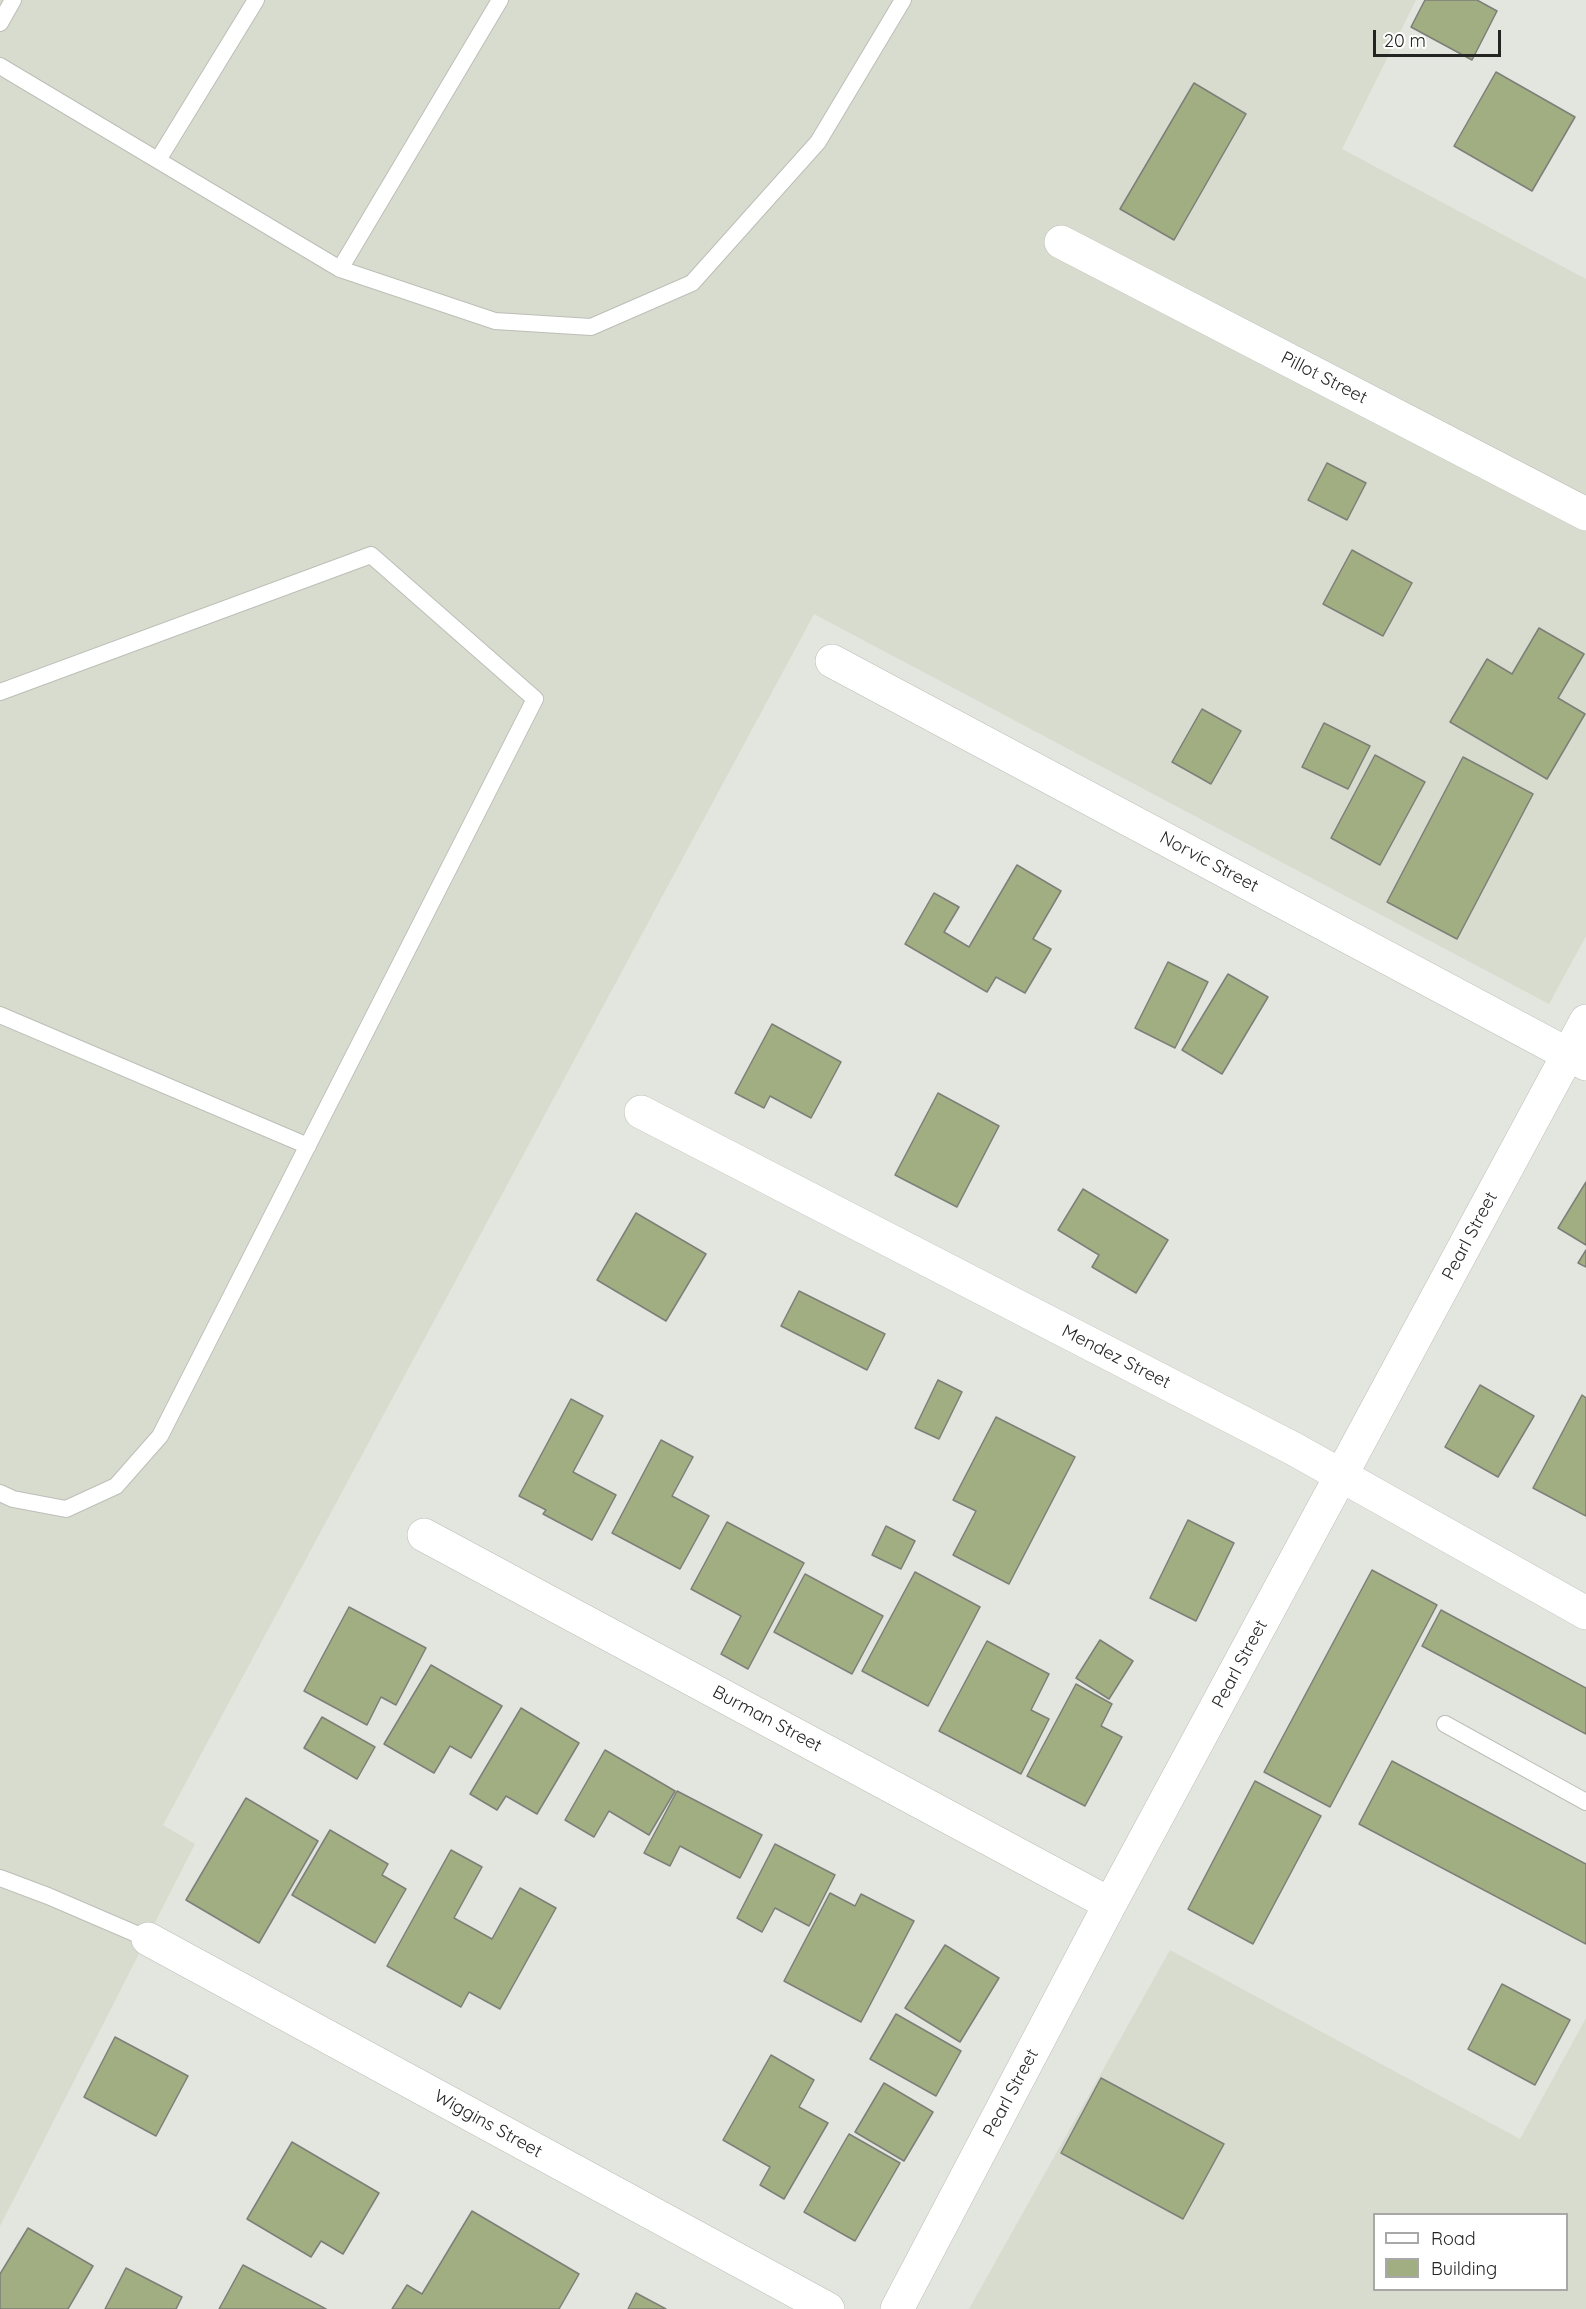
<!DOCTYPE html>
<style>
body{margin:0}
#map{position:relative;width:1586px;height:2309px;overflow:hidden;background:#e3e5df;font-family:Quicksand,sans-serif}
canvas{display:block}
.legend{position:absolute;left:1373px;top:2213px;width:195px;height:78px;box-sizing:border-box;background:#fff;border:2px solid #a7a8a7;margin:0;padding:8px 10px;list-style:none;font-size:18px;color:#242523}
.legend li{display:flex;align-items:center;gap:12px;height:30px}
.legend b{width:30px;border:2px solid #a7a8a7}
.scale{position:absolute;left:1373px;top:30px;width:128px;height:27px;box-sizing:border-box;border:3px solid #242523;border-top:0;padding-left:8px;font-size:18px;line-height:21px;white-space:nowrap;color:#242523;-webkit-text-stroke:4px #fff;paint-order:stroke}
</style>
<div id="map">
<canvas width="1586" height="2309"></canvas>
<ul class="legend">
<li><b style="height:8px;background:#fff"></b>Road</li>
<li><b style="height:16px;background:#a1ae82"></b>Building</li>
</ul>
<div class="scale">20 m</div>
</div>
<script>
const ctx = document.querySelector('canvas').getContext('2d');
ctx.lineJoin = 'round';
function fill(path, color) {
  ctx.fillStyle = color;
  ctx.fill(path, 'evenodd');
}
function strokePath(path, color, width, dash) {
  ctx.strokeStyle = color;
  ctx.lineWidth = width;
  ctx.lineCap = dash ? 'butt' : 'round';
  ctx.setLineDash(dash || []);
  ctx.stroke(path);
}
function write(font, color, halo, rows, align = 'center') {
  ctx.font = font + ' Quicksand,sans-serif';
  ctx.lineWidth = 6;
  ctx.setLineDash([]);
  ctx.textBaseline = 'middle';
  ctx.strokeStyle = halo;
  ctx.fillStyle = color;
  for (const [text, x, y, turn = 0] of rows) {
    ctx.save();
    ctx.translate(x, y);
    ctx.rotate((+turn || 0) * Math.PI / 180);
    ctx.textAlign = isNaN(turn) ? turn : align;
    if (halo) ctx.strokeText(text, 0, 0);
    ctx.fillText(text, 0, 0);
    ctx.restore();
  }
}
fill(new Path2D(`
 M0 0H1416L1342 149 1586 279V936L1549 1004 814 614 163 1825 195 1844 0 2226Z
 M1170 1950 1520 2139 1586 2018V2309H969ZM1374 2214H1566V2290H1374Z`), '#d8dcce');
const building = new Path2D(`
 M1425 0H1477L1497 11 1472 60 1411 27Z
 M1496 72 1575 117 1532 191 1454 146Z
 M1194 83 1246 114 1174 240 1120 209Z
 M1327 463 1366 483 1347 520 1308 500Z
 M1352 550 1412 583 1383 636 1323 604Z
 M1539 628 1584 654 1558 698 1585 714 1547 779 1450 722 1487 659 1512 674Z
 M1202 709 1241 731 1211 784 1172 762Z
 M1324 723 1370 746 1348 789 1302 767Z
 M1375 755 1425 782 1380 865 1331 838Z
 M1463 757 1533 794 1457 939 1387 902Z
 M1017 865 1061 891 1033 939 1051 949 1025 993 996 977 987 992 905 944 934 893 959 907 944 932 969 947Z
 M1168 962 1208 982 1175 1048 1135 1028Z
 M1228 974 1268 997 1222 1074 1182 1050Z
 M772 1024 841 1062 811 1118 770 1096 764 1108 735 1093Z
 M938 1093 999 1126 957 1207 895 1175Z
 M1586 1182V1245L1558 1228Z
 M1083 1189 1168 1240 1136 1293 1092 1267 1099 1255 1058 1230Z
 M636 1213 706 1254 666 1321 597 1280Z
 M1586 1250V1267L1578 1263Z
 M799 1291 885 1334 867 1370 781 1326Z
 M938 1380 962 1392 939 1439 915 1428Z
 M1480 1385 1534 1416 1498 1477 1445 1447Z
 M1582 1395 1586 1398V1516L1533 1488Z
 M571 1399 603 1416 573 1472 616 1495 592 1540 543 1514 546 1510 519 1496Z
 M996 1417 1075 1457 1009 1584 953 1555 976 1511 953 1500Z
 M661 1440 693 1457 672 1496 709 1516 680 1569 612 1533Z
 M1188 1520 1234 1543 1196 1621 1150 1598Z
 M727 1522 804 1563 748 1669 721 1654 741 1616 691 1589Z
 M886 1526 915 1541 901 1569 872 1555Z
 M1372 1570 1437 1605 1330 1807 1264 1772Z
 M915 1572 980 1607 928 1706 862 1671Z
 M805 1574 883 1616 852 1674 774 1632Z
 M349 1607 426 1648 396 1705 381 1697 367 1725 304 1691Z
 M1441 1610 1586 1688V1734L1422 1646Z
 M1100 1640 1133 1661 1109 1699 1076 1678Z
 M987 1641 1049 1674 1031 1710 1049 1719 1021 1774 939 1731Z
 M431 1665 502 1706 471 1758 450 1746 434 1773 384 1744Z
 M1076 1684 1112 1704 1101 1726 1122 1737 1085 1806 1027 1776Z
 M521 1708 579 1743 537 1814 506 1796 497 1810 470 1794Z
 M322 1717 375 1747 357 1779 304 1748Z
 M605 1750 675 1791 649 1835 609 1811 594 1837 565 1820Z
 M1392 1761 1586 1864V1944L1359 1824Z
 M1255 1781 1321 1816 1253 1944 1188 1909Z
 M677 1791 762 1835 740 1878 680 1846 670 1866 644 1853Z
 M246 1798 318 1841 259 1943 186 1900Z
 M330 1830 388 1864 382 1875 406 1889 375 1943 292 1895Z
 M775 1844 835 1875 809 1926 775 1908 762 1932 737 1918Z
 M451 1850 482 1867 454 1918 492 1939 520 1888 556 1908 500 2009 469 1992 461 2007 387 1966Z
 M830 1893 855 1906 861 1894 914 1921 861 2022 784 1981Z
 M945 1945 999 1978 960 2042 905 2008Z
 M1502 1984 1570 2020 1535 2085 1468 2049Z
 M896 2014 961 2051 936 2096 870 2059Z
 M115 2037 188 2076 156 2136 84 2097Z
 M771 2055 814 2080 799 2107 828 2123 784 2199 760 2185 770 2167 723 2140Z
 M1101 2078 1224 2144 1183 2219 1061 2153Z
 M884 2083 933 2112 904 2161 855 2132Z
 M849 2134 900 2163 855 2241 804 2212Z
 M292 2142 379 2193 343 2254 321 2241 311 2257 247 2219Z
 M472 2211 579 2274 559 2309H392L407 2285 422 2294Z
 M28 2228 93 2266 68 2309H0V2274Z
 M243 2265 326 2309H219Z
 M126 2268 182 2297 176 2309H105Z
 M636 2293 666 2309H628Z`);
fill(building, '#a1ae82');
strokePath(building, '#7d7f79', 1.5);
const lane = new Path2D(`
 M0 23 13 0
 M0 66 340 269 495 321 591 327 692 283 818 142 903 0
 M158 160 256 0
 M340 269 500 0
 M0 692 371 555 535 699 160 1436 116 1486 66 1509 13 1499 0 1493
 M0 1015 308 1146
 M1445 1724 1586 1802
 M0 1878 48 1896 148 1939`);
const street = new Path2D(`
 M1061 242 1586 514
 M832 661 1586 1064
 M641 1112 1294 1449 1586 1613
 M424 1535 1110 1904
 M148 1939 828 2309
 M897 2309 1110 1904 1586 1021`);
strokePath(lane, '#bcbeb7', 18);
strokePath(street, '#bcbeb7', 34);
strokePath(lane, '#fff', 16);
strokePath(street, '#fff', 33);
write('18px', '#242523', '#fff', [
 ["Pillot Street",1324,378,27],
 ["Norvic Street",1209,862,28],
 ["Pearl Street",1470,1236,-62],
 ["Mendez Street",1116,1357,27],
 ["Pearl Street",1240,1664,-62],
 ["Burman Street",767,1719,28],
 ["Pearl Street",1011,2093,-62],
 ["Wiggins Street",488,2124,29]
]);
</script>
